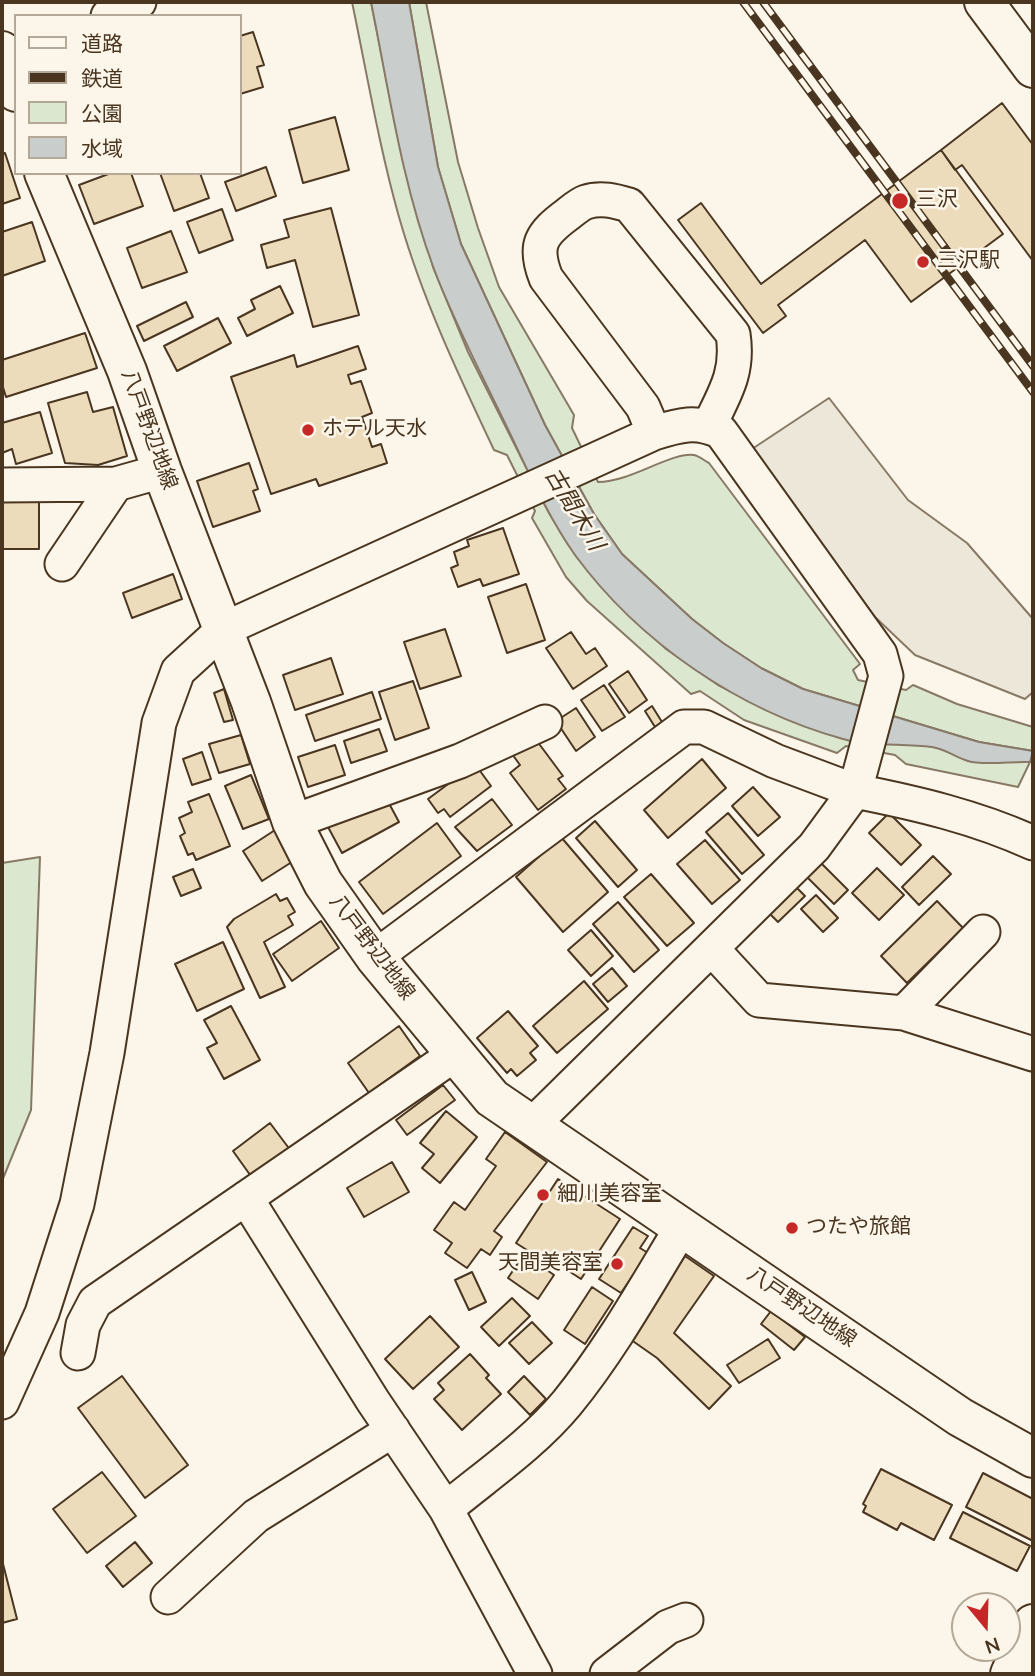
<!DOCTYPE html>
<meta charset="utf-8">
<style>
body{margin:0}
#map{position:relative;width:1035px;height:1676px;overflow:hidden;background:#fbf6e9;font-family:"Nunito Sans","Noto Sans JP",sans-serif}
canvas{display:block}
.frame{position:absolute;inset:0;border:4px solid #4a3520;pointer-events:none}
.legend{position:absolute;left:14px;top:14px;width:228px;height:161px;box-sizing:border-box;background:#fbf6e9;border:2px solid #b4a999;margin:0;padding:9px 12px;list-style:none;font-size:21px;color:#4a3520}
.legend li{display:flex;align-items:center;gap:14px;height:35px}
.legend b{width:35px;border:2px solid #b4a999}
.north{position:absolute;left:951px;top:1592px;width:70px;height:70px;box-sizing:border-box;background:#fbf6e9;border:2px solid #b4a999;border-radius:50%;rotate:161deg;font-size:19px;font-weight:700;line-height:28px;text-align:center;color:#4a3520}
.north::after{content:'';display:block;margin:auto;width:24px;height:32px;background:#c62828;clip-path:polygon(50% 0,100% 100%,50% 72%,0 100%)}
</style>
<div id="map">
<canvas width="1035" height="1676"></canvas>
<div class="frame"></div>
<ul class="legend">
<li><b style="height:9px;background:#fbf6e9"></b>道路</li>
<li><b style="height:9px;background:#4a3520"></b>鉄道</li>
<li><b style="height:19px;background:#dce7d0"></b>公園</li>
<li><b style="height:19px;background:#c9cecd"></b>水域</li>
</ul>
<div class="north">N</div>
</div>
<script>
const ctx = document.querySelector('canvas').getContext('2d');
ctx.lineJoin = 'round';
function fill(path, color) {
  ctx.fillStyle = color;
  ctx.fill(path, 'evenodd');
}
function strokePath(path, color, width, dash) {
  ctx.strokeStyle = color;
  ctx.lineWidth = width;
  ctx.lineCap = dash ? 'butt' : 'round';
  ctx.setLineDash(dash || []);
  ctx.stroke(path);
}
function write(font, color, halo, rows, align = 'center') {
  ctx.font = font + ' "Nunito Sans","Noto Sans JP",sans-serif';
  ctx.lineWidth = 5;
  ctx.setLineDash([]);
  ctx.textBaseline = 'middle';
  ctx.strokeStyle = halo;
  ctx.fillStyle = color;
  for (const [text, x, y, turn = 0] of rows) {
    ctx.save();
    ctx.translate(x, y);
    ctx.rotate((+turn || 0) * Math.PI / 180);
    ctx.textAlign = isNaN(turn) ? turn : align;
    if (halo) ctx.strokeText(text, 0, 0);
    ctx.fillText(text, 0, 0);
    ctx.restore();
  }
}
const green = new Path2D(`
 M352 2H371L390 97 433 267 468 352 549 513 576 556 622 607 666 649 718 685 780 716 820 731 935 747 958 754 968 761 1030 762 1018 787 906 764 895 755 846 746 837 753 744 720 700 691 691 694 587 601 566 577 532 518 535 511 507 455 494 450C458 374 422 298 399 217 379 146 367 74 352 2Z
 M409 2H426L458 162 478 228 499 287 574 415 572 428 598 482C631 482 670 452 694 455 699 456 705 461 709 463L860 664 853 670 858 680 906 690 913 685 957 704 1033 727V751L979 742 803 689 761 668 723 643 692 619 622 554 594 514 545 425 461 244 438 167Z
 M40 857 31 1110 2 1181V863Z`);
fill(green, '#dce7d0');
strokePath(green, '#887966', 2);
const parking = new Path2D(`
 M829 398 908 500 967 543 1033 619V692L1025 699 915 655 875 617 752 449Z`);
fill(parking, '#ede7d9');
strokePath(parking, '#887966', 2);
const water = new Path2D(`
 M371 2H409L438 167 461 244 545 425 594 514 622 554 692 619 723 643 761 668 803 689 979 742 1033 751 1030 762C1013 761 983 766 968 761 956 758 946 749 932 747 903 743 871 747 843 739 738 710 639 642 575 555 546 514 526 466 504 421 480 371 454 322 434 269 402 184 389 91 371 2Z`);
fill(water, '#c9cecd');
strokePath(water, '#887966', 2);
const building = new Path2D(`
 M253 32 264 65 257 67 263 87 240 94V36Z
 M1002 103 1033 145V261L962 165 955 170 941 150Z
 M335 117 349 170 303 183 289 130Z
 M941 150 1003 234 911 302 865 240 778 305 786 316 763 333 678 220 701 203 761 284Z
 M5 153 20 198 2 204V154Z
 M266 167 276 196 236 211 225 182Z
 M111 173H131L143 206 94 224 79 185Z
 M160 173H200L209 198 174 211Z
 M331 208 359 315 313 327 295 260 267 268 261 245 289 237 284 220Z
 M222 209 233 240 199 253 187 222Z
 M32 222 45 261 2 276V232Z
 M171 231 187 272 142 288 127 248Z
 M280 286 293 313 247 336 238 318 255 309 251 300Z
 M186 302 193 317 144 341 137 326Z
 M218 318 231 343 177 371 164 346Z
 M85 333 97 368 6 397 2 384V360Z
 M358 346 366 369 348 375 351 384 361 381 372 413 362 417 372 447 381 444 387 463 319 486 316 479 271 494 231 377 294 355 297 367Z
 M87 392 93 412 113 407 127 456 98 465 65 463 48 403Z
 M40 412 52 453 16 464 12 449 2 453V423Z
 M249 463 258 489 253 491 260 511 213 527 197 481Z
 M2 501 39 502V549H2Z
 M503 528 519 574 483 586 480 579 458 587 451 568 458 565 454 552 469 546 467 540Z
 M173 574 182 599 132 618 123 593Z
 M526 584 545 640 507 653 488 597Z
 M445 629 461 676 420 689 404 642Z
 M571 632 586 654 595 648 607 666 573 689 546 648Z
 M331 658 343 694 295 710 283 675Z
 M628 671 647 700 629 713 609 684Z
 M413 681 429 728 395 740 379 692Z
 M604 685 625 717 602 731 581 700Z
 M224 689 233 720 224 722 214 693Z
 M372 692 381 719 315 741 306 715Z
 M652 706 662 722 655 727 645 711Z
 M576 708 595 737 576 751 556 721Z
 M379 729 387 751 351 763 344 741Z
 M241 735 250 764 219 773 209 744Z
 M534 737 563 776 558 779 566 789 538 810 510 773 520 765 512 754Z
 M335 745 345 775 308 787 298 757Z
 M202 752 211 779 192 785 183 759Z
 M702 759 726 788 668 838 644 810Z
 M475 764 491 786 450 817 444 809 438 813 428 799Z
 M251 775 269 819 243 829 225 786Z
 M753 787 780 817 758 836 732 806Z
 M209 794 230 846 196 860 193 853 188 855 180 836 185 833 179 818 192 812 188 802Z
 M385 796 399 822 342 853 328 827Z
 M492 799 512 825 477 851 455 827Z
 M728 813 764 855 742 874 706 832Z
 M889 813 921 845 901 865 869 833Z
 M595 821 637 870 618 887 576 838Z
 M437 823 461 856 383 914 359 882Z
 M275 830 295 860 262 881 243 851Z
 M561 837 608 892 563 932 516 877Z
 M705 840 740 880 712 904 677 864Z
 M933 856 951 874 919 905 902 887Z
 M821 863 848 890 834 904 807 877Z
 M877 868 904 895 879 920 852 893Z
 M193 869 201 888 181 896 173 877Z
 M651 874 694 923 667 946 624 897Z
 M796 887 805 896 778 922 769 913Z
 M276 894 280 901 287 898 295 912 288 916 293 925 264 942 285 987 260 998 227 927 234 919Z
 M816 895 838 918 823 932 801 909Z
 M937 901 963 928 907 983 881 956Z
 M618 902 659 950 634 972 593 924Z
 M321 921 339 948 292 981 273 954Z
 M591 930 613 956 591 976 568 950Z
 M223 942 244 989 197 1011 175 964Z
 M612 968 627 986 608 1002 593 984Z
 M584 981 608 1009 557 1053 533 1026Z
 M231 1006 260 1060 224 1079 207 1048 217 1043 204 1020Z
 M508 1011 538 1046 530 1053 536 1060 517 1076 511 1069 507 1073 477 1038Z
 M399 1026 420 1056 369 1093 348 1063Z
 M443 1085 455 1100 407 1135 396 1120Z
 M446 1111 477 1137 440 1183 422 1168 434 1154 420 1143Z
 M270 1123 291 1151 253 1179 233 1151Z
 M505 1132 547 1162 494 1231 502 1237 490 1255 481 1249 467 1268 445 1253 452 1243 434 1230 454 1202 465 1210 496 1166 486 1159Z
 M392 1162 409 1192 364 1217 347 1188Z
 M558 1179 620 1219 581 1279 547 1257 544 1261 516 1243Z
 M633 1227 648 1236 640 1248 648 1253 621 1293 599 1279Z
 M524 1254 554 1275 538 1299 508 1278Z
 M685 1256 714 1276 674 1333 731 1386 709 1409 657 1358 627 1337Z
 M472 1272 486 1302 469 1310 455 1280Z
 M592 1287 613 1301 585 1344 564 1330Z
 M512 1298 530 1316 499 1346 481 1327Z
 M771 1311 805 1337 794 1350 761 1324Z
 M430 1316 459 1347 413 1389 385 1359Z
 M532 1322 552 1343 529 1364 509 1343Z
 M768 1339 780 1358 739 1383 727 1365Z
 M470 1354 489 1375 486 1378 501 1394 462 1430 434 1399 444 1390 438 1383Z
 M122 1376 188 1465 145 1498 78 1408Z
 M524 1376 546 1399 530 1415 508 1392Z
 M881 1469 952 1505 934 1540 901 1523 897 1530 863 1512 866 1506 863 1504Z
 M102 1472 136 1516 87 1553 53 1509Z
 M983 1473 1033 1499V1541L966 1507Z
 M963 1512 1030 1546 1017 1571 950 1538Z
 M135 1542 152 1563 123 1587 106 1566Z
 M2 1560 17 1619 2 1623Z`);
fill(building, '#ecdcbc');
strokePath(building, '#4a3520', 2);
const minor = new Path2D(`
 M108 16 139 2
 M654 433 643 407 546 278C533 245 541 234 568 214 573 210 580 204 586 202 601 197 615 201 629 205L733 334C739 372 725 393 709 426
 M2 485 116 484 162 471
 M62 564 116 484
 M292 822 460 761 545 722
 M712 949 759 1000 904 1013 983 932
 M904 1013 1033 1054
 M532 1125 814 847 855 791C916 803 976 817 1033 843
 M246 1198 373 1401 446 1509 535 1674
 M78 1353 83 1325 95 1302 454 1055
 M2 1402 42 1313 77 1204 107 1053 159 723 178 671 224 629 654 433C679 425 696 420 721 432L880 654 886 676 855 791 775 761 704 727H684L375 957
 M446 1509C487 1475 533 1444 567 1403 611 1349 646 1286 682 1227
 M168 1597 256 1516 393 1430
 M607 1674 668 1627 686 1620`);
const major = new Path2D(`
 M984 2 1033 68
 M2 51 16 92
 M44 173 127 371 162 471 251 702 292 822 323 883 375 957 492 1098 960 1417 1033 1458
 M1010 1674 1033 1624`);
strokePath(minor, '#4a3520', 37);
strokePath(major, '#4a3520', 42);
strokePath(minor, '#fbf6e9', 33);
strokePath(major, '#fbf6e9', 38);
const rail = new Path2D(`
 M743 2 1033 392
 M763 2 1033 366`);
strokePath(rail, '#4a3520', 8);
strokePath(rail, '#fbf6e9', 5, [16]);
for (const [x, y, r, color] of [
 [900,201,9,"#c62828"],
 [923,262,7,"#c62828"],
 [308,430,7,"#c62828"],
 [543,1195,7,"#c62828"],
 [792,1228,7,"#c62828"],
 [617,1264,7,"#c62828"]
]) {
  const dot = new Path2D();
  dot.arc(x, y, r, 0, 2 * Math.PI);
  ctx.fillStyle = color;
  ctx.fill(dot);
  strokePath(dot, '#fbf6e9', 2.5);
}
write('21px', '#4a3520', '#fbf6e9', [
 ["三沢",916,201],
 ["三沢駅",937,262],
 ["ホテル天水",322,430],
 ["細川美容室",557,1195],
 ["つたや旅館",806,1228],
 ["天間美容室",603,1264,"right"]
], 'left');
write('21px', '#4a3520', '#fbf6e9', [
 ["八戸野辺地線",148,430,70],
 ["八戸野辺地線",371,948,53],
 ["八戸野辺地線",801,1308,34]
]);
write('italic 23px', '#4a3520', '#fbf6e9', [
 ["古間木川",573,510,59]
]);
</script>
